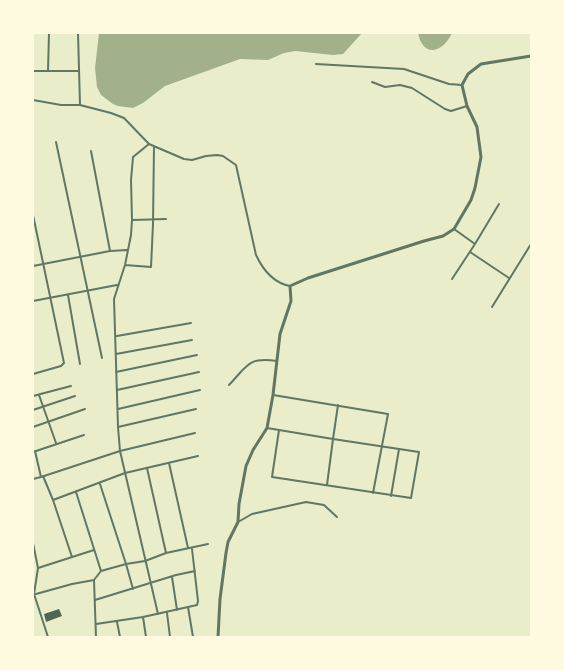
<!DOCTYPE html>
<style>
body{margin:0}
#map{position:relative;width:564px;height:670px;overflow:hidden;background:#e9edc9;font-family:Inter,sans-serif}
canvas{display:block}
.frame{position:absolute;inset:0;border:34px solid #fefae0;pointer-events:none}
</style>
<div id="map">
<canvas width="564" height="670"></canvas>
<div class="frame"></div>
</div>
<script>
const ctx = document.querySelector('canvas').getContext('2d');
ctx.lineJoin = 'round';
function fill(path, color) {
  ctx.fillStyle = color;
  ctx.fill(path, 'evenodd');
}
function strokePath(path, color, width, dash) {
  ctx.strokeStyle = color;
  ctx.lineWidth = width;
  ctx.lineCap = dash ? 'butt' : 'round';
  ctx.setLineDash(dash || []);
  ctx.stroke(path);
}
fill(new Path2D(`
 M99 33H362L343 54 333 55 295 51 284 53 268 60 240 59 165 86 143 103 133 108 118 106 113 104 101 95 97 87 95 68Z
 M418 33H452C443 53 423 58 418 33Z`), '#a3b18a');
fill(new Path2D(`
 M59 609 62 616 46 622 44 614Z`), '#4f6655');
strokePath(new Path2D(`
 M316 64 404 69 449 84 462 85
 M33 71H78
 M48 71 49 33
 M372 82 385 87 400 85 412 88 445 109 451 111 467 106
 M33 100 61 105H80L78 33
 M80 105 111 113 124 118 149 144 184 159 192 160 206 156 217 155 223 156 236 165 256 255C263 270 274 283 290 286
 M56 142 102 358
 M149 144 133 157 131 180 132 220 131 235 125 265 114 299 118 427 120 451 158 614
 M91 151 110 251
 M33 215 64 363 61 366 33 374
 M133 220 166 219
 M454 229 475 244
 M470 252 509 278
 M125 265 151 267 153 224 154 146
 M33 266 110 251 127 250
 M452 279 475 244 499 204
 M68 295 80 364
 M33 301 117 285
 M492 307 531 244
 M117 336 191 323
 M116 354 192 340
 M116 372 197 355
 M229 385C248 365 248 357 277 361
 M117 390 199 372
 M39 395 56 443
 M273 395 388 414 373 493
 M33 396 71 386
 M118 409 200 390
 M33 410 75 396
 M33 427 85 409
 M118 427 196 409
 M267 428 333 439 327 485
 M279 430 272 477 411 498 419 452 333 439 338 405
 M33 452 84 435
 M169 463 188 548
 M147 468 166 553
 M43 476 53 500 72 557
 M41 477 120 451 195 433
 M33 479 41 477 35 451
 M100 484 126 564 133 589
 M76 492 101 571
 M391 496 399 449
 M53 500 125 473 198 456
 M238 522 252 514 306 502 324 505 337 517
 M33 543 38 568 34 594 48 637
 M38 568 94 550
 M172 577 177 610
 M36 594 72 584 94 580
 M95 600 176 575 195 571
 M188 607 193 637
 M167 613 170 637
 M143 617 146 637
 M117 622 120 637
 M96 624 143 617 197 605 198 601 192 549
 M96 637 94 580 101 571 126 564 145 561 166 553 208 544`), '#617663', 2);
strokePath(new Path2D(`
 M218 637 220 599 226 553 228 542 238 522 239 504 246 466 253 450 267 428 273 395 280 334 291 301 290 286 308 278 424 241 443 236 454 229 471 200 475 188 481 157 477 127 467 106 462 85 468 74 481 64 531 56`), '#617663', 3);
</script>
